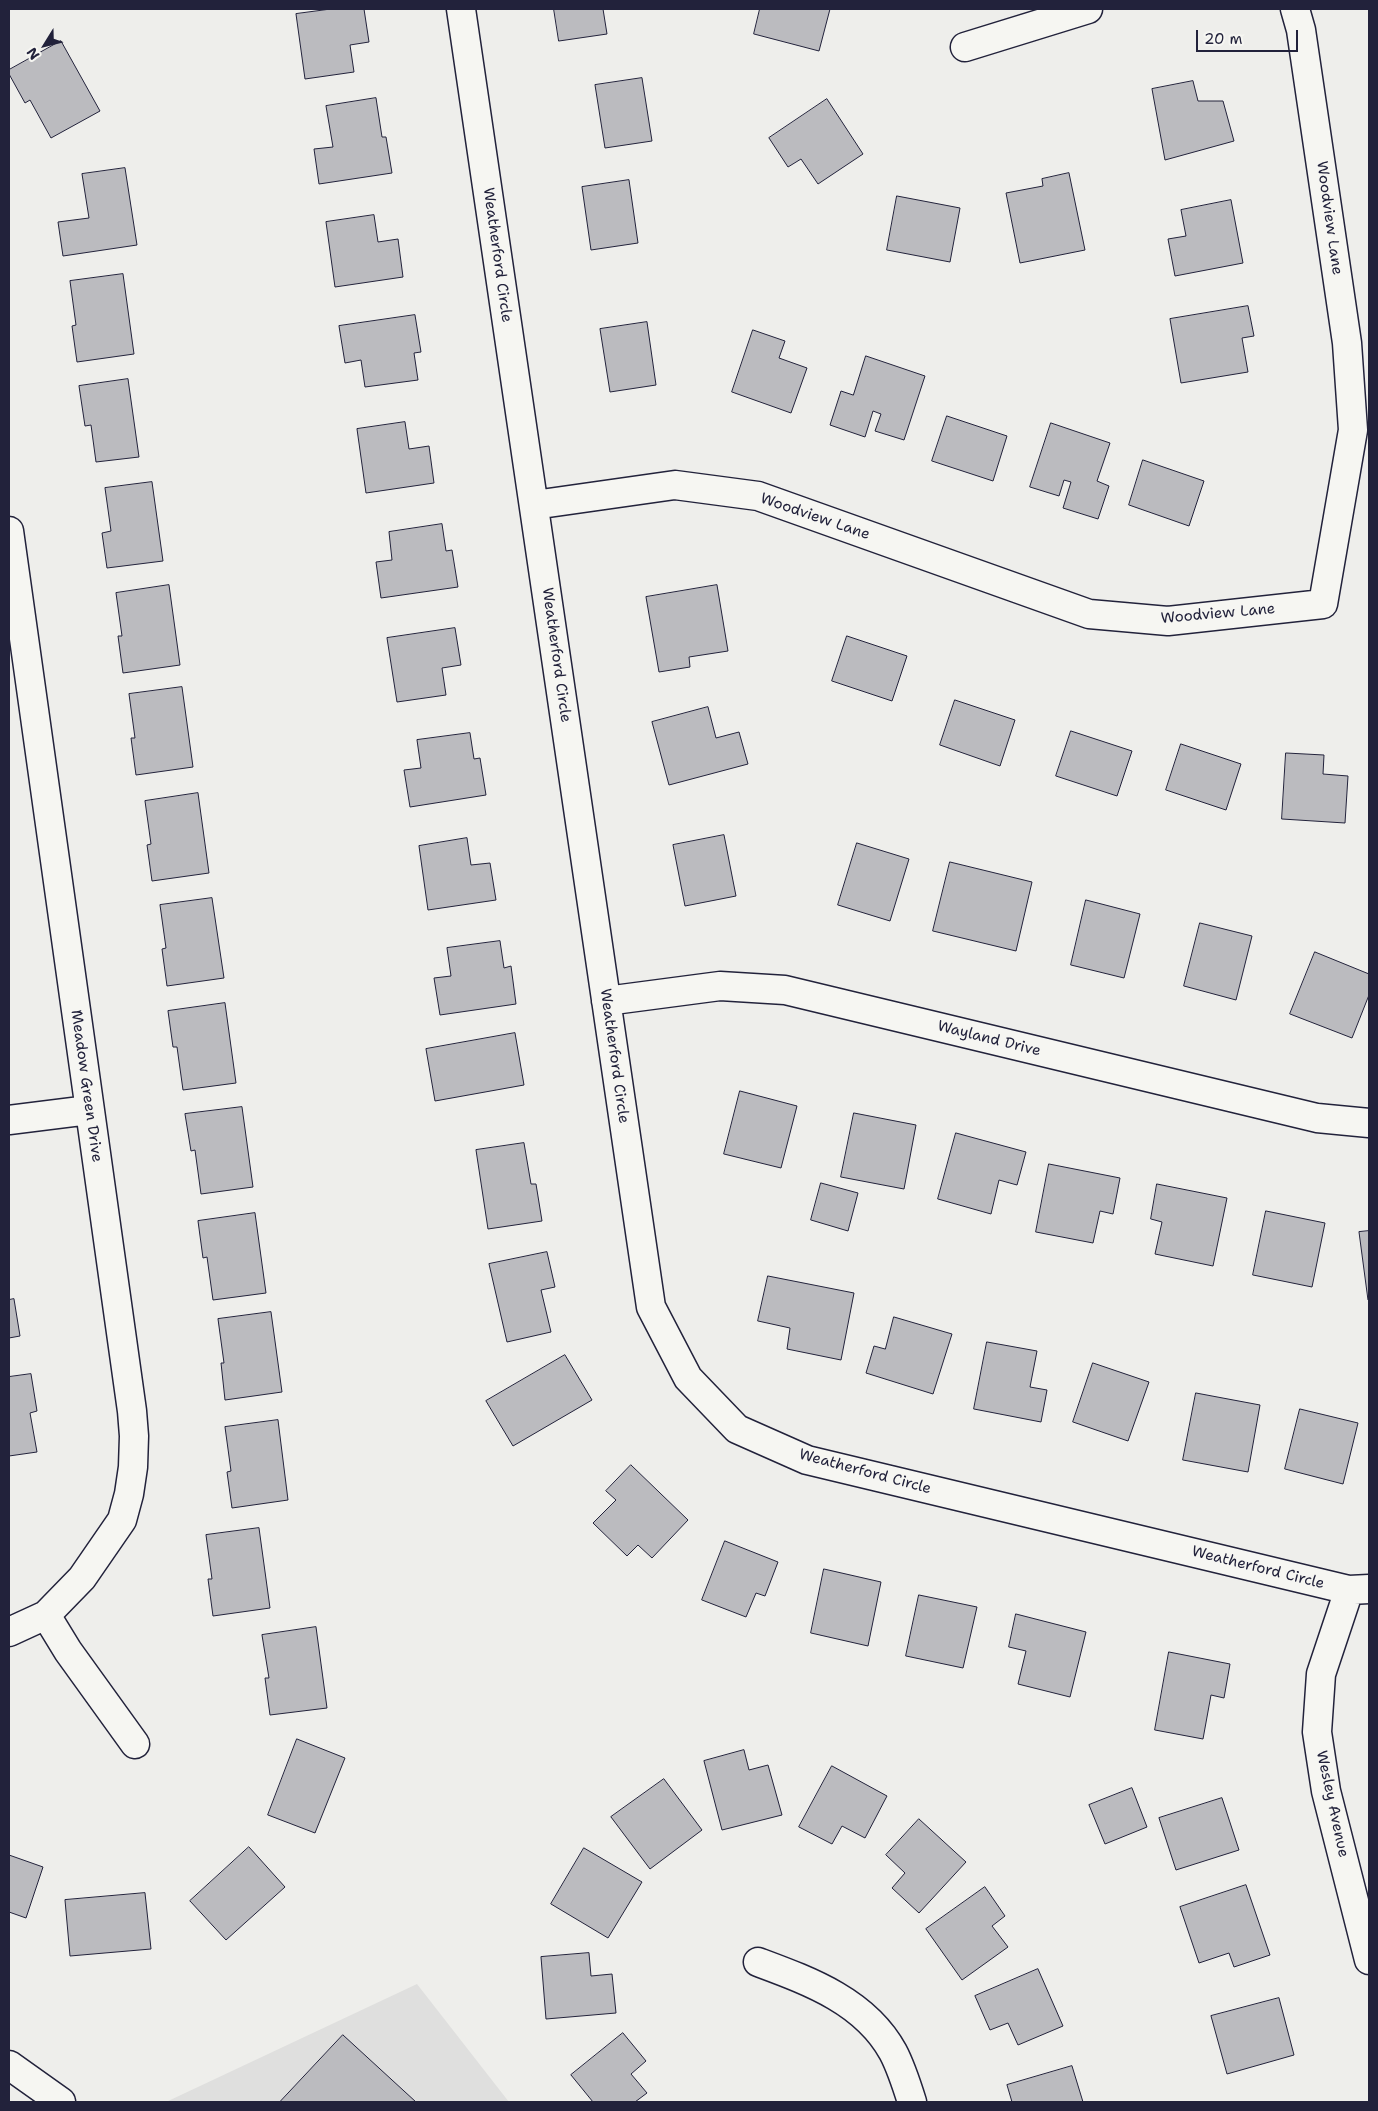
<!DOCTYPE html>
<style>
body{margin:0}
#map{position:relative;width:1378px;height:2111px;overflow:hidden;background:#eeeeeb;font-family:"Shantell Sans",sans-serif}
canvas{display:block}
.frame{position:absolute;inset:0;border:10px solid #22223b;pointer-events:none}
.north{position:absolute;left:20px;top:20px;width:50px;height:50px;-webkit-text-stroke:4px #f6f6f2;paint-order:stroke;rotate:234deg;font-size:14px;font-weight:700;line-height:20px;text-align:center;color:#22223b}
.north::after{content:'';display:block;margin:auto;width:18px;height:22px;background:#22223b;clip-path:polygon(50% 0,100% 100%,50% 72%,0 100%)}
.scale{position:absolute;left:1196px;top:30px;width:102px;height:22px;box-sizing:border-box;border:2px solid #22223b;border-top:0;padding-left:6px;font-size:15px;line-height:18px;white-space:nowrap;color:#22223b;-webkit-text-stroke:4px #f6f6f2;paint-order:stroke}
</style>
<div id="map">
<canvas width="1378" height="2111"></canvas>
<div class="frame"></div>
<div class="north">N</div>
<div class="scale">20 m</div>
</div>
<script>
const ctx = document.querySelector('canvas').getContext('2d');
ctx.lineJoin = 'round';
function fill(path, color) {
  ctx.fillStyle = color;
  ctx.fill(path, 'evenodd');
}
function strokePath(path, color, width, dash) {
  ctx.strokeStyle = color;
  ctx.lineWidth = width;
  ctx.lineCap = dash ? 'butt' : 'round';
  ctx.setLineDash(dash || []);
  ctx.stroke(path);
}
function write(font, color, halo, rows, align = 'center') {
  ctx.font = font + ' "Shantell Sans",sans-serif';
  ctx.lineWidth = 4.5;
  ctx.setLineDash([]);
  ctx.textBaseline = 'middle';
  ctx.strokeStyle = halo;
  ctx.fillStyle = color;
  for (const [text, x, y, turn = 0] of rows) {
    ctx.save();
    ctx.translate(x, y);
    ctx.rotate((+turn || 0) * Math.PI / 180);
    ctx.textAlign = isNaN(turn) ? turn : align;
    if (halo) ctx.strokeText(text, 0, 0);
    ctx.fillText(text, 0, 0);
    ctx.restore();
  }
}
fill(new Path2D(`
 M417 1984 509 2102H166Z`), '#dfdfde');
const building = new Path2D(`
 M331 9H364L369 42 350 45 354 72 305 79 296 14Z
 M554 9H603L607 34 559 41Z
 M760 9H830L819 51 754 34Z
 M61 41 100 111 51 138 30 100 25 103 9 74V70Z
 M642 78 652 141 605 148 595 85Z
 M1193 81 1198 101H1223L1234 141 1165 160 1152 89Z
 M376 98 382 137H386L392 173 319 184 314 149 333 147 326 106Z
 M827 99 863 154 818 184 801 159 788 167 769 138Z
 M125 168 137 245 63 256 58 222 89 218 82 174Z
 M1069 173 1085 250 1020 263 1006 193 1043 186 1042 179Z
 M629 180 638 243 591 250 582 187Z
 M897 196 960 208 950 262 887 250Z
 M1231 200 1243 263 1175 276 1168 239 1186 236 1181 210Z
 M374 215 378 242 398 239 403 277 335 287 326 222Z
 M123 274 134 354 77 362 72 326 76 325 70 281Z
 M1248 306 1254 336 1242 338 1248 372 1181 383 1170 319Z
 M415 315 421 352 414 353 418 380 365 387 361 360 345 363 339 326Z
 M647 322 656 385 610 392 600 329Z
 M753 330 785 341 779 358 807 368 791 413 732 392Z
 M866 356 925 376 904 440 875 431 881 414 873 411 865 437 830 425 841 391 853 395Z
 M128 379 139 457 96 462 91 425 85 426 79 386Z
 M947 416 1007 436 993 481 932 461Z
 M405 422 409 449 429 446 434 483 366 493 357 429Z
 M1051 423 1110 443 1097 481 1109 486 1098 519 1063 508 1071 482 1064 480 1059 496 1030 487Z
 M1143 460 1204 481 1189 526 1129 505Z
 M152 482 163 561 107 568 102 533 111 531 105 488Z
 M442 524 446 551 452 550 458 587 381 598 376 562 392 560 389 532Z
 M169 585 180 665 123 673 118 636H122L116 593Z
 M717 585 728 651 689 657 690 667 659 672 646 597Z
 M455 628 461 665 442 668 446 695 397 702 387 638Z
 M847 636 907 656 892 701 832 681Z
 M182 687 193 767 136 775 131 738H135L129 694Z
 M955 700 1015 720 1000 766 940 745Z
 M708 707 716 738 739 732 748 764 669 785 652 722Z
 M1071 731 1132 751 1117 796 1056 776Z
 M470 733 474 759 480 758 486 795 410 807 404 770 421 768 417 740Z
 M1181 744 1241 764 1226 810 1166 790Z
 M1286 753 1324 755 1323 774 1348 776 1345 823 1282 819Z
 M198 793 209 873 152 881 147 845 151 844 145 801Z
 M724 835 736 896 685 906 673 845Z
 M467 838 471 865 490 863 496 900 428 910 419 846Z
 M857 843 909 859 890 921 838 905Z
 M950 862 1032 882 1016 951 933 931Z
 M212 898 224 978 167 986 162 949 166 948 160 905Z
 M1086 900 1140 914 1124 978 1071 965Z
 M1200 923 1252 936 1236 1000 1184 986Z
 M500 941 504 968 511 966 516 1004 440 1015 434 978 451 976 447 948Z
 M1315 952 1369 974V995L1352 1038 1290 1014Z
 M225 1003 236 1083 183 1090 177 1047H173L168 1011Z
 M515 1033 524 1085 435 1101 426 1049Z
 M740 1091 797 1106 781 1168 724 1154Z
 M242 1107 253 1187 201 1194 195 1150 191 1151 185 1114Z
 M854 1113 916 1125 904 1189 841 1177Z
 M956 1133 1026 1152 1017 1185 999 1180 991 1214 938 1199Z
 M524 1143 531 1184H536L542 1221 488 1229 476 1150Z
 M1049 1164 1120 1178 1113 1214 1100 1211 1093 1243 1036 1232Z
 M821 1183 858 1193 848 1231 811 1220Z
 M1157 1184 1227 1198 1213 1266 1155 1254 1162 1222 1151 1219Z
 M1266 1211 1325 1223 1312 1287 1253 1275Z
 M255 1213 266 1293 213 1300 207 1257 203 1258 198 1221Z
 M1369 1231V1300H1368L1359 1232Z
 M547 1252 555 1287 541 1290 551 1332 507 1342 489 1264Z
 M768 1276 854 1293 841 1360 787 1349 790 1328 758 1321Z
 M14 1299 20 1336 9 1338V1300Z
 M271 1312 282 1392 225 1400 221 1363H224L218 1319Z
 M894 1317 952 1334 933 1394 866 1373 874 1346 885 1349Z
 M987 1342 1037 1351 1030 1387 1047 1390 1041 1422 974 1409Z
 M565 1355 592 1400 513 1446 486 1401Z
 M1093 1363 1149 1382 1128 1441 1073 1422Z
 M31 1374 37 1411 30 1413 37 1452 9 1456V1377Z
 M1196 1393 1260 1405 1248 1472 1183 1460Z
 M1300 1409 1358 1423 1343 1484 1285 1469Z
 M278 1420 288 1500 232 1508 227 1472 231 1471 225 1427Z
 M631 1465 688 1520 652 1558 638 1545 627 1556 593 1523 616 1500 606 1491Z
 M259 1528 270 1608 213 1616 208 1579H212L206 1535Z
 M725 1541 778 1562 765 1596 756 1593 746 1617 702 1600Z
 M824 1569 881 1582 868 1646 811 1633Z
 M919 1595 977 1607 963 1668 906 1656Z
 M1016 1614 1086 1632 1070 1697 1018 1684 1026 1651 1009 1647Z
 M316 1627 327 1708 270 1715 265 1678H269L262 1635Z
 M1169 1652 1230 1664 1224 1698 1211 1695 1203 1739 1155 1730Z
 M297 1739 345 1758 315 1833 268 1815Z
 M744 1750 749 1770 768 1765 782 1815 722 1830 704 1761Z
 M832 1766 887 1796 865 1838 842 1826 832 1844 799 1827Z
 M664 1779 702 1830 650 1869 611 1817Z
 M1132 1788 1147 1827 1105 1844 1089 1805Z
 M1222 1798 1239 1850 1176 1870 1159 1818Z
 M919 1819 966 1862 919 1913 892 1888 905 1873 886 1855Z
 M249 1847 285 1887 226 1940 190 1901Z
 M584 1848 642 1882 608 1938 551 1904Z
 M9 1855 43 1867 26 1918 9 1912Z
 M1246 1885 1270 1955 1234 1967 1229 1953 1199 1963 1180 1907Z
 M985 1887 1005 1916 992 1926 1008 1947 962 1980 926 1929Z
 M145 1893 151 1949 70 1956 65 1900Z
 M589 1953 591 1976 612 1974 616 2013 546 2019 541 1957Z
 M1038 1969 1063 2026 1018 2045 1008 2023 990 2030 975 1996Z
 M1279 1998 1294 2055 1227 2074 1211 2016Z
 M623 2033 646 2061 631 2074 647 2093 635 2102H593L571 2075Z
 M343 2035 416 2102H280Z
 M1072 2066 1083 2102H1012L1007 2085Z`);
fill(building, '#bbbbbf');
strokePath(building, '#22223b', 1);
const street = new Path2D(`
 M461 9 651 1307 688 1378 737 1429 807 1460 1349 1590 1369 1589
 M965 47 1088 9
 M534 505 675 485 758 496 1089 614 1168 621 1323 604 1353 430 1347 343 1301 30 1295 9
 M9 531 132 1411 134 1436 133 1467 129 1494 122 1520 82 1578 46 1615 9 1632
 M606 1001 720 986 785 990 1317 1118 1369 1123
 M9 1120 89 1110
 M1349 1590 1321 1674 1317 1732 1326 1791 1369 1960
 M46 1615 68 1651 135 1744
 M758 1962C809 1981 865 2001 893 2052 901 2067 907 2086 912 2102`);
const secondary = new Path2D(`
 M9 2065 61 2102`);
strokePath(street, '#22223b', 31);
strokePath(secondary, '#22223b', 31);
strokePath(street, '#f6f6f2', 28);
strokePath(secondary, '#f6f6f2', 28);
write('15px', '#22223b', '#f6f6f2', [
 ["Woodview Lane",1329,218,82],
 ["Weatherford Circle",497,255,82],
 ["Woodview Lane",815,517,19],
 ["Woodview Lane",1218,614,-5],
 ["Weatherford Circle",556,655,82],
 ["Wayland Drive",989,1039,14],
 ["Weatherford Circle",614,1056,82],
 ["Meadow Green Drive",86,1086,82],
 ["Weatherford Circle",865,1472,15],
 ["Weatherford Circle",1258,1568,14],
 ["Wesley Avenue",1332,1804,78]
]);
</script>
